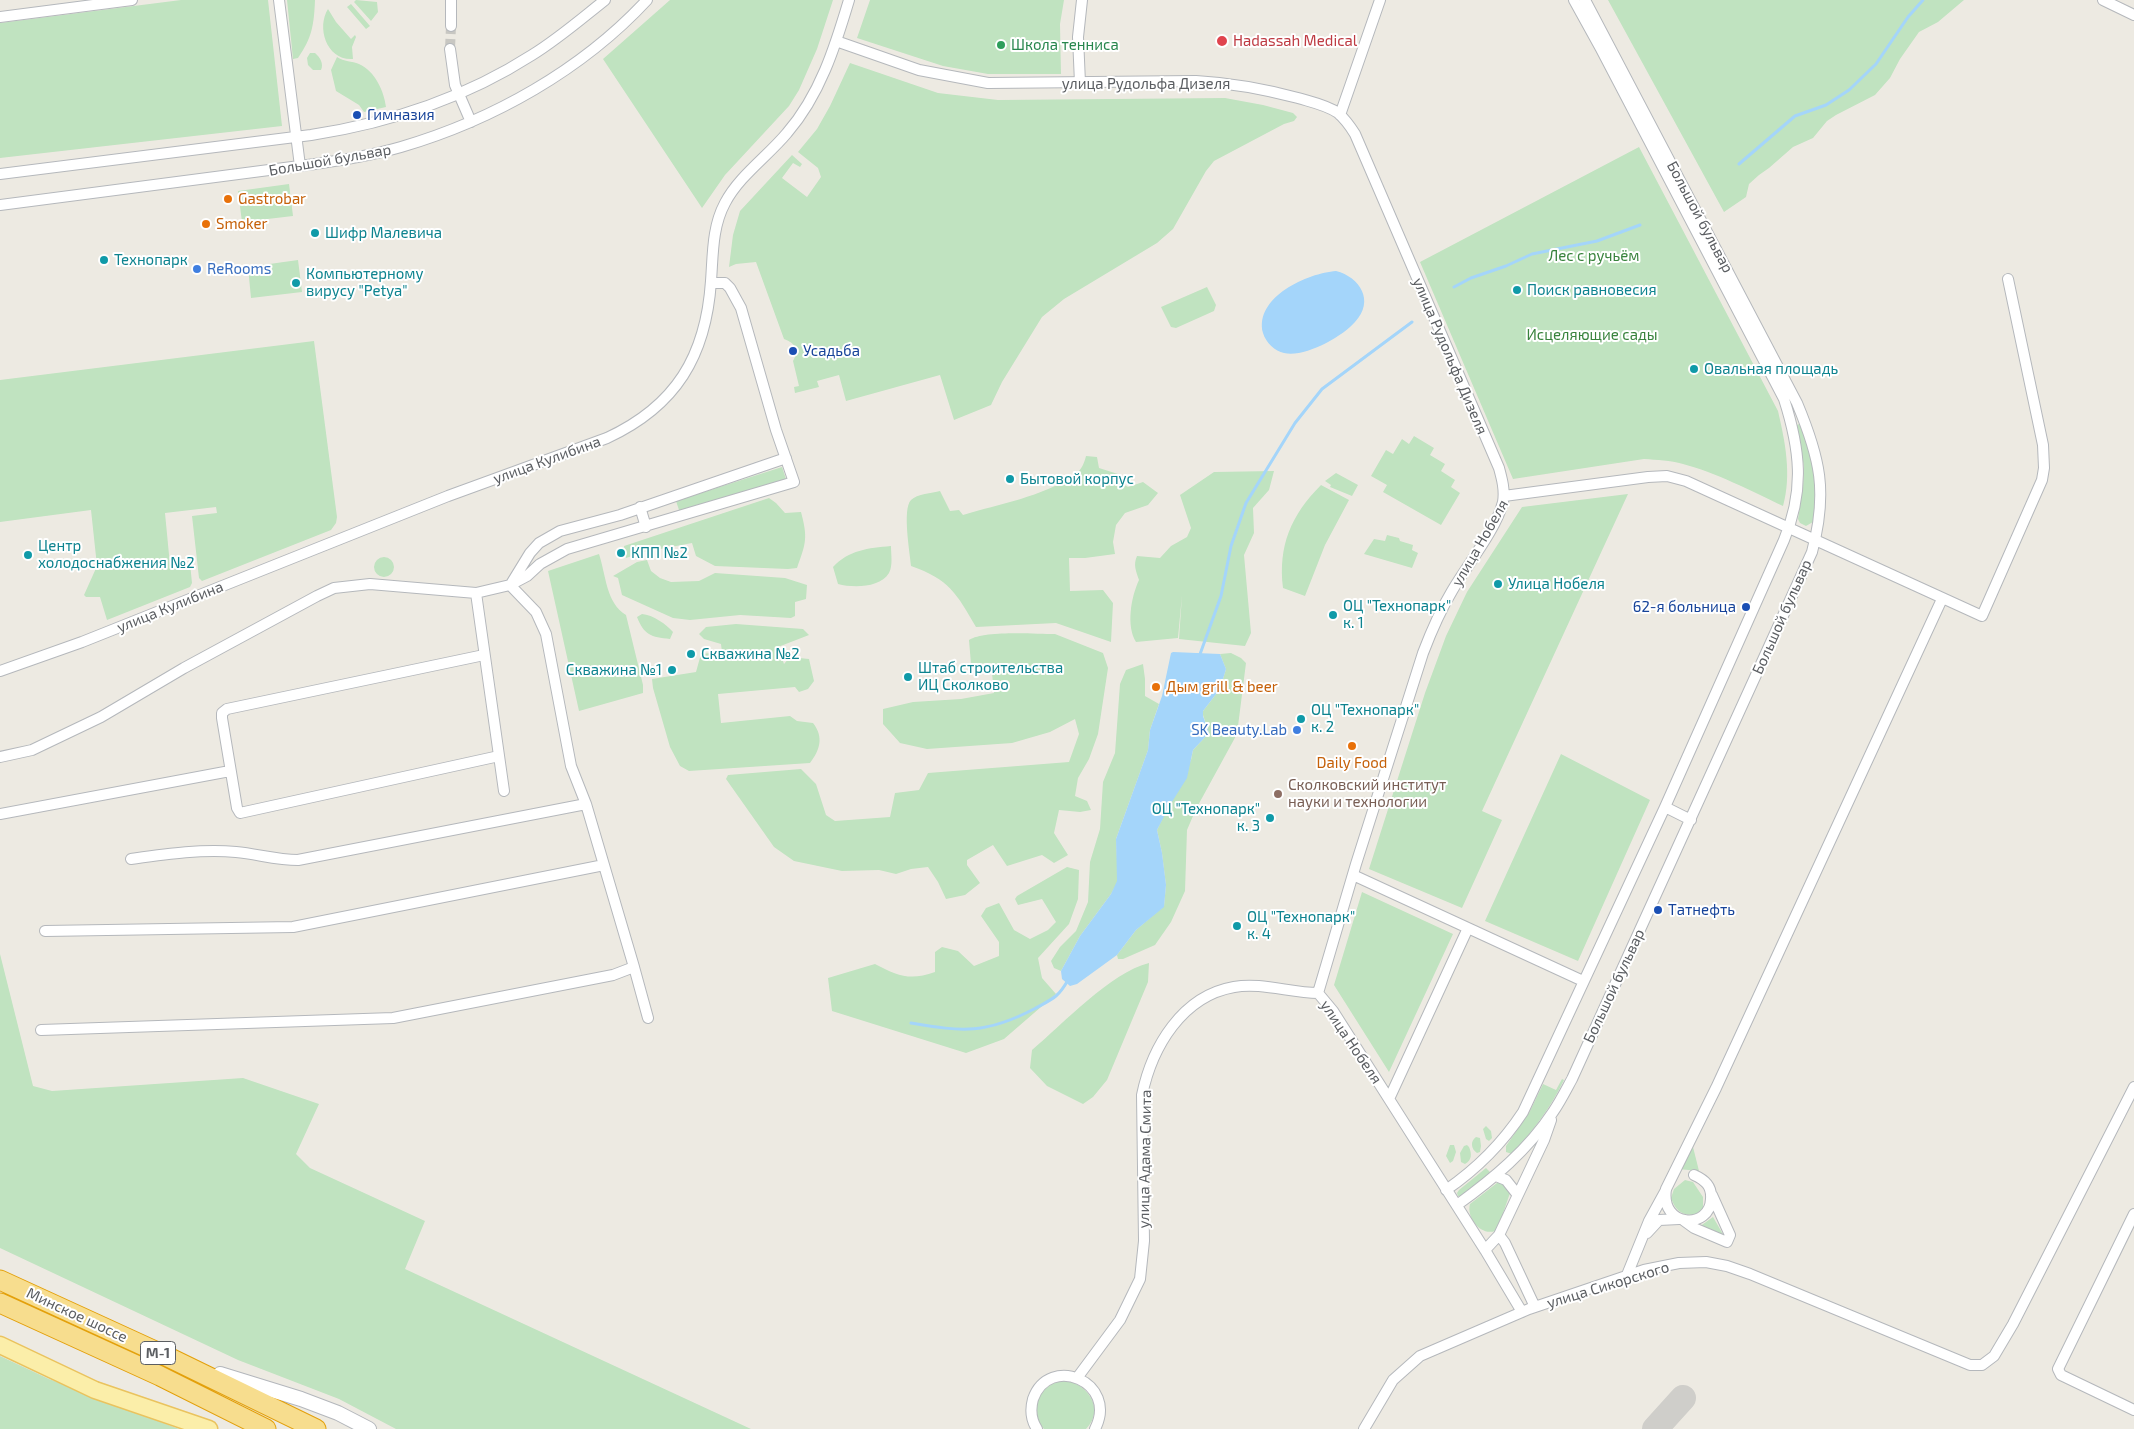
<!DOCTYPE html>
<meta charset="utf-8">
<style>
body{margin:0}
canvas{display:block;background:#edeae2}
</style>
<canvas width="2134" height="1429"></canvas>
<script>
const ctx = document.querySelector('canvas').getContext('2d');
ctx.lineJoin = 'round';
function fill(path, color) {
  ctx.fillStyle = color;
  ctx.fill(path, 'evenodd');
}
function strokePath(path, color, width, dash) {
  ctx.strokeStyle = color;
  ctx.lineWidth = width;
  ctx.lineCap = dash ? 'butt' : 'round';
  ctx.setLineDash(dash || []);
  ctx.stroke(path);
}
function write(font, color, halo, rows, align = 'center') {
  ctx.font = font + ' "Exo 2",sans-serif';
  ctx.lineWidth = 4;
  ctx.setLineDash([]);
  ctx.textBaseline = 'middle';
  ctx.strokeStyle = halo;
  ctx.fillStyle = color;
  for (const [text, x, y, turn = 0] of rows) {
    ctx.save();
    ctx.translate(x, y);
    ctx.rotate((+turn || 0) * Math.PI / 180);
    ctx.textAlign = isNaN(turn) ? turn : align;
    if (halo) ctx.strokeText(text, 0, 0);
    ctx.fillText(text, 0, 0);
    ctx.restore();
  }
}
fill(new Path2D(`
 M181 0H268L282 126 0 158V23Z
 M287 0H315C314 25 312 38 298 58L293 59Z
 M356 0 377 2 378 12 371 21 354 2Z
 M670 0H833L817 49 799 90 789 106 725 175 702 208 603 59Z
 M870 0H1064L1060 24 1061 74H988L943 66 857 38Z
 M1608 0H1964L1938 22 1919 32 1900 59 1890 78 1875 95 1836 115 1827 121 1813 138 1793 147 1769 168 1759 175 1749 184 1746 197 1724 212Z
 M351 4 370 26 366 29 347 7Z
 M328 9 336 22 351 39 355 35 356 37 352 47 353 59C327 61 316 28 328 9Z
 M310 53H315C320 57 324 64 321 70H313L308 65 307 58Z
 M337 57C344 62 352 61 359 64 375 71 384 91 386 107L364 112 359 105 336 91 331 70Z
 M850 63 938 93 998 100 1225 98 1263 105 1293 113 1297 117 1294 121 1284 124 1214 161 1206 171 1173 229 1157 243 1064 299 1042 317 1002 382 991 405 954 420 940 375 846 401 839 375 817 381 819 387 795 393 794 387 799 386 793 361C799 351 796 343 784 339L756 262 736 264 729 267 733 235 740 211 792 155 802 164 800 167 793 163 782 178 807 197 821 177 818 168 798 152 817 129 830 106Z
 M1639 147 1778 411C1785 441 1792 475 1783 506 1752 491 1714 472 1683 464 1670 460 1657 460 1644 459L1513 479 1420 262Z
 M289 184 293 216 242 222 238 191Z
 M298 260 302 292 251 298 248 267Z
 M1207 287 1216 305 1214 311 1176 328 1171 327 1161 307Z
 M314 341 337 517 336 523 331 530 202 581 199 578 192 516 217 513 216 507 165 513 170 565 190 563 192 583 190 587 107 620 100 597H86L84 595 97 566 91 510 0 522V380Z
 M1799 424C1813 453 1822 491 1813 522L1806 526 1800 523 1798 519 1803 488 1804 467 1797 425Z
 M1414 436 1434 448 1430 455 1445 464 1441 471 1455 480 1451 487 1460 493 1441 525 1383 492 1387 485 1371 476 1386 450 1393 454 1402 439 1409 444Z
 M1086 456 1097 457 1099 468 1121 475V483L1128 487 1143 482 1158 493 1148 505 1125 513 1116 525 1113 542 1115 554 1085 558H1069L1070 591 1103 590 1113 603 1111 642 1056 623 976 627C957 594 949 579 911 566 910 553 902 509 911 500 917 494 932 493 940 491L950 511 959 510 963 515C999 504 1042 497 1074 475 1081 471 1084 464 1086 456Z
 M782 467 786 479 680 513 676 501Z
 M1274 471 1269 490 1253 508 1254 533 1244 555 1251 633 1245 646 1179 639 1182 595 1178 638 1136 642C1126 626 1131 597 1139 580 1136 571 1133 565 1137 556L1160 558 1171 546 1187 537 1191 528 1180 495 1214 472Z
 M1336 473 1358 485 1352 496 1330 487 1331 485 1325 481Z
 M1321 485 1349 500 1325 545 1305 596 1283 588C1278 546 1291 515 1321 485Z
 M1628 494 1482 811 1502 820 1462 908 1369 869 1425 693 1446 636 1467 592 1522 507Z
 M769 498 776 503 785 513 801 512C808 538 806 543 797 568L788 569 715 566 696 556 692 543 655 550H650L626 558 624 546Z
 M1387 535 1399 538 1400 541 1413 545 1412 550 1418 553 1412 568 1364 554 1374 539 1385 541Z
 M891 546C891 555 893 565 889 573 880 588 853 588 838 584L833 567C849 550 868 548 891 546Z
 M599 554C606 575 606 603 626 615L643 685V693L579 711 548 571Z
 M374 567a10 10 0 1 1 20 0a10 10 0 1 1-20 0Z
 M647 560 651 571 660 578 671 582 699 581 715 573 785 578 807 585 806 599 795 602V616L791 618 740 615 690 620 673 618 622 595 618 578 613 576 637 562Z
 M642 614C653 615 666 624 673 632L670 639C651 637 644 635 637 617Z
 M736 624 803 629 809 635 778 647 784 664 790 657 809 659 814 681 808 689 799 692 795 687 718 694 721 723 790 716 797 721 813 723C824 737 820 750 810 763L689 771 680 766 670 747 653 688 652 679 696 672 701 654 722 652 721 644 704 639 699 634 706 627Z
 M1055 634 1103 653 1108 668 1098 734 1089 759 1078 778 1075 796 1087 801 1091 810 1080 812 1059 810 1054 833 1068 855 1054 863 1042 855 1007 866 993 845 967 860V865L980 883 965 895 946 899 938 882 928 867 911 869 896 874 879 870 842 871 794 861 774 847 726 779 728 775 801 769 816 784 826 815 835 821 890 817 895 793 919 790 928 773 1069 762 1079 734 1075 719 1050 732 1012 743 927 749 900 743 883 724V709L913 702 961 699 994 693 991 663 971 664 969 640C984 630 1035 634 1055 634Z
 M1231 653 1241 658 1246 663 1237 734 1196 809 1187 830 1185 891 1171 922 1155 945 1123 959H1118L1117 955 1136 930 1164 906 1166 885 1162 853 1157 830 1191 760 1193 750 1209 733 1203 715V711L1220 689 1226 669 1220 654Z
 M1143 664 1145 679V696L1159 704 1150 730 1148 750 1116 839 1118 881 1111 894 1080 936 1061 971 1054 968 1051 961 1060 947 1076 931 1088 902 1090 862 1100 829 1103 782 1115 753 1120 684 1126 670Z
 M1561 754 1650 800 1578 961 1485 921Z
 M1067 867 1079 870 1078 899 1069 924 1038 958 1042 978 1056 994 1004 1039 966 1053 832 1011 828 978 875 964C898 976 910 981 935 972V952L942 947 958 951 974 966 999 956V942L981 916 986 908 999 903 1014 930 1030 939 1048 930 1056 922 1042 899 1018 905 1015 899 1017 896Z
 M1362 892 1453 934 1389 1072 1334 985Z
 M0 954 33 1086 52 1091 243 1078 319 1104 296 1154 310 1168 425 1221 405 1269 751 1429H396L339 1399 238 1360 0 1248Z
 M1149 963 1148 982 1107 1080 1093 1097 1083 1104 1047 1086 1030 1068 1032 1050C1063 1024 1111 972 1149 963Z
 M1562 1079 1564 1080C1551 1107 1533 1131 1512 1154L1506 1152V1146L1529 1113 1543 1084 1556 1090Z
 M1486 1126 1491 1131 1492 1138 1489 1141 1486 1139 1483 1129Z
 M1476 1137 1480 1138 1481 1146 1480 1152 1477 1153C1471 1149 1470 1141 1476 1137Z
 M1450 1145H1454L1456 1152 1453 1161 1450 1163 1446 1156Z
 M1467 1145 1469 1147C1472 1154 1472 1160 1465 1164L1461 1162 1460 1153 1464 1146Z
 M1690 1147H1693L1699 1171 1678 1169Z
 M1486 1168 1491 1173 1462 1196H1458L1457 1193 1459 1190Z
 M1685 1180 1693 1182 1703 1197V1208L1695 1215C1681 1215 1676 1211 1671 1198L1674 1189Z
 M1502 1182 1510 1193 1498 1228 1495 1231C1481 1236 1466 1218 1470 1204L1497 1183Z
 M1713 1217 1724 1236 1699 1227Z
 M0 1356 49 1379 179 1429H0Z
 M1064 1380C1087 1383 1106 1409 1086 1429H1044C1025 1409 1041 1384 1064 1380Z`), '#c0e3c0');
fill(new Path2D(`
 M1336 271C1360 277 1375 301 1355 322 1342 337 1304 358 1284 353 1275 351 1266 343 1263 333 1254 297 1308 273 1336 271Z
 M1173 652 1220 654 1226 669 1220 689 1203 711V716L1209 733 1193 750 1187 778 1170 805 1157 830 1162 853 1166 885 1164 907 1136 930 1117 955 1077 984 1070 986 1062 979 1061 971 1080 936 1111 894 1117 881 1116 839 1148 750 1150 730 1162 696 1171 653Z`), '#a4d5fa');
strokePath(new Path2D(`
 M1739 164 1795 116 1826 105 1849 90 1876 64 1908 17 1923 0
 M1454 287 1471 278 1506 266 1532 254 1597 241 1640 225
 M1199 657 1221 596 1231 546 1246 503 1295 423 1322 389 1412 322
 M911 1023C963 1032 986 1034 1034 1009 1052 999 1058 998 1068 980`), '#a4d5fa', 3);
strokePath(new Path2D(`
 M1655 1429 1683 1398`), '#cfceca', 26);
strokePath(new Path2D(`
 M450 49 451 26`), '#c8c7c2', 10, [10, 5]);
const street = new Path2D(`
 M279 0 300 166
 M2103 0 2134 15
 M0 17 132 0
 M451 26V0
 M836 41 919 70 988 83 1196 81C1231 83 1264 89 1298 98 1311 102 1327 105 1338 113 1345 119 1350 126 1355 134L1499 468C1502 479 1505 490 1503 502 1496 530 1467 565 1452 591 1440 611 1431 632 1423 653L1356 864 1318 993
 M450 49 455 85 471 122
 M1080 83 1078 37 1082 0
 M1340 115 1380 0
 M0 174 311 135C389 123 465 98 532 55 558 39 581 19 605 0
 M0 205 315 164C344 160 373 155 401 147 493 120 582 70 647 0
 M1504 496 1648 477 1667 476 1686 481 1982 616 2042 480 2044 468 2043 445 2008 279
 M640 507 646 527
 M511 584 530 553 539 543 560 531 620 515 786 458
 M476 593 504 791
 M484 655 227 709 222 713V718L237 808 240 813 499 756
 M0 671 82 642 448 496 607 438C676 406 706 356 711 281 713 255 712 227 725 203 739 176 768 156 787 133 820 95 835 47 849 0
 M0 757 32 750 101 717 184 668 317 596 334 588 370 584 476 593 510 585 527 576 540 564 567 549 794 482 776 430 741 308 730 288 725 283H711
 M1665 807 1691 820
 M0 814 230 771
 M131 859C167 854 201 849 236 852 257 854 277 860 298 860L586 804
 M1353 875 1583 981
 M45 931 293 927 604 865
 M634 967 648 1018
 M1318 993 1333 1011 1485 1250 1522 1312
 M41 1030 393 1018 613 975 634 967 586 804 571 766 546 634 536 612 510 585
 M1389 1099 1468 928
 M1694 1175C1705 1180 1712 1186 1711 1199 1710 1230 1660 1228 1666 1189L1716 1088 1942 599
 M1496 1176 1506 1180 1517 1194
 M1446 1190C1478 1168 1502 1144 1523 1112L1665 807 1784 540C1805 490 1800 449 1784 399L1601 49 1574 0
 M1457 1205C1493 1179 1528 1150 1553 1112 1560 1102 1566 1090 1572 1079L1812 552C1828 492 1820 458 1797 403L1585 0
 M2134 1214 2058 1369 2061 1375 2134 1410
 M1683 1220 1694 1228 1727 1242 1730 1235 1712 1195
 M1647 1233 1659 1220 1679 1219
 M1499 1235 1505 1243 1535 1307
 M1485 1250 1499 1235 1544 1140 1551 1120
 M1627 1275 1649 1221 1666 1190
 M1077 1378 1120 1320 1140 1279 1144 1241 1142 1095C1152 1047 1182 996 1234 987 1261 982 1291 993 1318 993
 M1037 1429C1031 1420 1030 1410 1033 1399 1049 1353 1119 1382 1095 1429
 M1364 1429 1393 1380 1420 1356 1529 1309 1644 1270 1679 1263 1706 1262 1727 1266 1750 1274 1970 1365H1982L1994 1356 2013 1324 2134 1087`);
const secondary = new Path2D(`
 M220 1374 301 1399 338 1413 369 1429`);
const primary = new Path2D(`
 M0 1345 95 1390 209 1429`);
const highway = new Path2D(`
 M0 1280 166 1356 316 1429
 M0 1303 160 1376 266 1429`);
strokePath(street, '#b5b8bc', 12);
strokePath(secondary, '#b4b7bc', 16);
strokePath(primary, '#eac35e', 19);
strokePath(highway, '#e3a00b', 21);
strokePath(street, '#fff', 10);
strokePath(secondary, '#fff', 14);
strokePath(primary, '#fbeea9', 16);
strokePath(highway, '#f7dd8e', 19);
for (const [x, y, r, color] of [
 [1222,41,6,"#e0444e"],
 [1001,45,5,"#2e9e5b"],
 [357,115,5,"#1a4fb4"],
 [228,199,5,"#e8710a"],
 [206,224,5,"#e8710a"],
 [315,233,5,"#0f9aa8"],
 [104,260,5,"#0f9aa8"],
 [197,269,5,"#3f7fe0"],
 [296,283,5,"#0f9aa8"],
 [1517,290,5,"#0f9aa8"],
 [793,351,5,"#1a4fb4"],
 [1694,369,5,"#0f9aa8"],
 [1010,479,5,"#0f9aa8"],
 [621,553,5,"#0f9aa8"],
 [28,555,5,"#0f9aa8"],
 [1498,584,5,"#0f9aa8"],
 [1746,607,5,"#1a4fb4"],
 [1333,615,5,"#0f9aa8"],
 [691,654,5,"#0f9aa8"],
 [672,670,5,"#0f9aa8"],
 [908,677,5,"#0f9aa8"],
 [1156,687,5,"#e8710a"],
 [1301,719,5,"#0f9aa8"],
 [1297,730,5,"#3f7fe0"],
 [1352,746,5,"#e8710a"],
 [1278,794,5,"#8d6e63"],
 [1270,818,5,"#0f9aa8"],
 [1658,910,5,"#1a4fb4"],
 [1237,926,5,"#0f9aa8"]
]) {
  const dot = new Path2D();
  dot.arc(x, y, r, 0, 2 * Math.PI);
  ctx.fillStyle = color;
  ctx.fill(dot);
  strokePath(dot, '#fff', 2);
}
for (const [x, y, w] of [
 [158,1353,35]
]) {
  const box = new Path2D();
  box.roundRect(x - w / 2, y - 11.5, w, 23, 4);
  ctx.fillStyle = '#fff';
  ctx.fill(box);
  strokePath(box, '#5b5e62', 1);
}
write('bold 14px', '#5b5e62', null, [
 ["М-1",158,1353]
]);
write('15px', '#be3a42', '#fff', [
 ["Hadassah Medical",1233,41]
], 'left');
write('15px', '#27864d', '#fff', [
 ["Школа тенниса",1011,45]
], 'left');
write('15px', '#5b5e62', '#fff', [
 ["улица Рудольфа Дизеля",1146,84],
 ["Большой бульвар",330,160,-10],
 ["Большой бульвар",1700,217,62],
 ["улица Рудольфа Дизеля",1450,356,67],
 ["улица Кулибина",547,460,-20],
 ["улица Нобеля",1480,543,-60],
 ["улица Кулибина",170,607,-22],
 ["Большой бульвар",1782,617,-66],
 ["Большой бульвар",1614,986,-65],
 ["улица Нобеля",1351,1042,56],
 ["улица Адама Смита",1145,1159,-89],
 ["улица Сикорского",1608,1285,-17],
 ["Минское шоссе",77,1315,25]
]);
write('15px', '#164399', '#fff', [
 ["Гимназия",367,115],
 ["Усадьба",803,351],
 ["62-я больница",1736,607,"right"],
 ["Татнефть",1668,910]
], 'left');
write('15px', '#c56008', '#fff', [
 ["Gastrobar",238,199],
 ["Smoker",216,224],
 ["Дым grill & beer",1166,687],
 ["Daily Food",1352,763,"center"]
], 'left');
write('15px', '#0d838f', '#fff', [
 ["Шифр Малевича",325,233],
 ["Технопарк",114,260],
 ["Компьютерному",306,274],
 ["вирусу \"Petya\"",306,291],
 ["Поиск равновесия",1527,290],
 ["Овальная площадь",1704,369],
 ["Бытовой корпус",1020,479],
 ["Центр",38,546],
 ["холодоснабжения №2",38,563],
 ["КПП №2",631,553],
 ["Улица Нобеля",1508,584],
 ["ОЦ \"Технопарк\"",1343,606],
 ["к. 1",1343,623],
 ["Скважина №2",701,654],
 ["Штаб строительства",918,668],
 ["ИЦ Сколково",918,685],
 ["Скважина №1",662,670,"right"],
 ["ОЦ \"Технопарк\"",1311,710],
 ["к. 2",1311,727],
 ["ОЦ \"Технопарк\"",1260,809,"right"],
 ["к. 3",1260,826,"right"],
 ["ОЦ \"Технопарк\"",1247,917],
 ["к. 4",1247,934]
], 'left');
write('15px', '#39833d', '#fff', [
 ["Лес с ручьём",1594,256],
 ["Исцеляющие сады",1592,335]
]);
write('15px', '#366cbe', '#fff', [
 ["ReRooms",207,269],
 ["SK Beauty.Lab",1287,730,"right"]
], 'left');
write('15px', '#785e54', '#fff', [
 ["Сколковский институт",1288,785],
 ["науки и технологии",1288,802]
], 'left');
</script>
